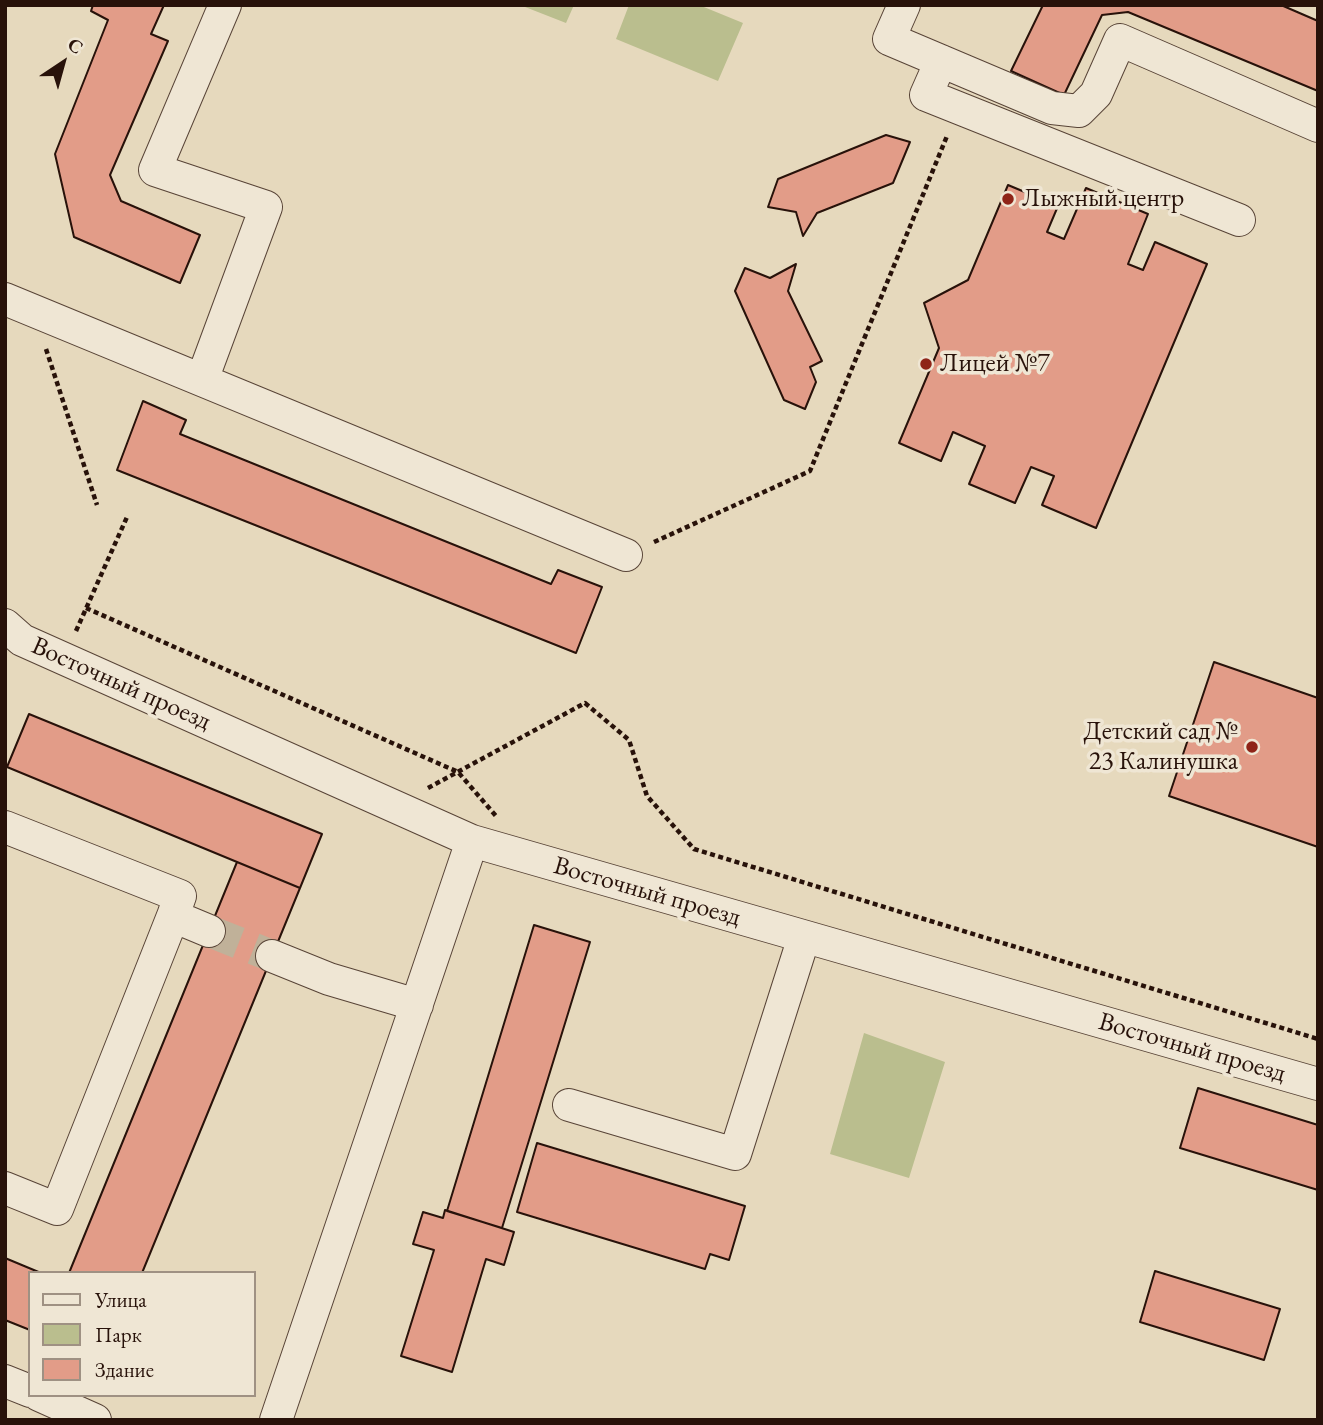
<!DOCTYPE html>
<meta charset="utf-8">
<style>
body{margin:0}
#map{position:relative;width:1323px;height:1425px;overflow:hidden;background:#e6d9bd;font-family:"EB Garamond",serif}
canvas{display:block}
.frame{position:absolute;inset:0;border:7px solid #28120a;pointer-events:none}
.legend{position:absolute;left:28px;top:1271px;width:228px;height:126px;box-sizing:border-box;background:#efe6d4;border:2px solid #9f9183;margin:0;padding:9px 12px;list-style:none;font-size:21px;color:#28120a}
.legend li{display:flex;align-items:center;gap:14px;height:35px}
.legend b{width:35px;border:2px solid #9f9183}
.north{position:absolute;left:28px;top:28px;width:70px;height:70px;-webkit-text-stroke:5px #efe6d4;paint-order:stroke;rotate:36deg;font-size:19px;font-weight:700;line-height:28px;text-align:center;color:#28120a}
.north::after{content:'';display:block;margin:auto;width:24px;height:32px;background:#28120a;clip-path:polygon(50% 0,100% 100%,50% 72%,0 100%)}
</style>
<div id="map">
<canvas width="1323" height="1425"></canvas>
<div class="frame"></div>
<ul class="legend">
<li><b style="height:9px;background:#efe6d4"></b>Улица</li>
<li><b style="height:19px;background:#babe8e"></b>Парк</li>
<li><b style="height:19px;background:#e29c88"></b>Здание</li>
</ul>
<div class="north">С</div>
</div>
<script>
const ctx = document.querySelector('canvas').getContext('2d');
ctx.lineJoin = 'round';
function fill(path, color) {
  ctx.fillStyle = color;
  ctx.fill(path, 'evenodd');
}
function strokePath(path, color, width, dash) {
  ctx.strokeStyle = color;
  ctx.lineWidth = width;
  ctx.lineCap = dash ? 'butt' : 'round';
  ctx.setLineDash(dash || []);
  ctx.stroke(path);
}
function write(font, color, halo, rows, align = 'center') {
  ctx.font = font + ' "EB Garamond",serif';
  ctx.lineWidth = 7;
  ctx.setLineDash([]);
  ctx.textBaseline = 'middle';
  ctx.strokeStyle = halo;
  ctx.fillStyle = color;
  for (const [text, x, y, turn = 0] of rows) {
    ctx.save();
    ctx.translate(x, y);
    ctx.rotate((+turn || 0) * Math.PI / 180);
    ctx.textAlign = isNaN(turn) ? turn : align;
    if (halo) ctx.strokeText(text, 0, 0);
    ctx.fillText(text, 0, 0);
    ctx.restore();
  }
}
fill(new Path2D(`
 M520 5H574L566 23Z
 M629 5H699L743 23 718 81 616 39Z
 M864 1033 945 1062 909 1178 830 1154Z`), '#babe8e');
const building = new Path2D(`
 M93 5H164L151 34 168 41 110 175 121 201 200 235 180 283 74 237 55 154 108 20 91 11Z
 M1043 5H1281L1318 21V91L1128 12 1102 15 1064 95 1011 71Z
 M886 135 910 142 893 183 817 213 803 236 796 212 768 207 778 179Z
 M1008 185 1058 206 1047 232 1064 239 1086 188 1148 214 1128 264 1143 270 1155 242 1207 264 1096 528 1042 505 1054 476 1031 467 1015 503 969 484 985 446 953 432 941 461 899 443 939 348 924 303 968 280Z
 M796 264 788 291 822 361 810 367 816 382 805 409 784 400 735 291 745 268 770 278Z
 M143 401 186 420 180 434 551 584 558 570 602 587 576 653 117 470Z
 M1214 662 1318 698V847L1169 796Z
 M29 714 322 834 300 888 7 767Z
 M237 862 300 888 142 1273H69Z
 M534 925 590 942 502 1228 447 1211Z
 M1198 1088 1318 1125V1190L1180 1148Z
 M537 1143 745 1206 729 1260 710 1254 705 1269 517 1212Z
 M445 1210 514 1232 504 1265 486 1259 452 1372 401 1356 434 1250 413 1244 423 1212 443 1218Z
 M5 1258 41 1273H30V1330L5 1320Z
 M1155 1271 1280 1309 1264 1360 1140 1322Z`);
fill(building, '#e29c88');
strokePath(building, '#28120a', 2);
strokePath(new Path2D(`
 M209 931 272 956`), '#c0b199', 32, [32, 16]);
const minor = new Path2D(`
 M904 5 889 39 1052 108 1079 111 1096 94 1120 40 1318 126
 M941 61 926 95 1239 220
 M5 299 626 555
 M202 380 266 207 155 170 225 5
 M5 625 22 640 472 841 1318 1084
 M5 827 180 896 173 916
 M272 956 329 979 417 1005
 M569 1105 735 1154 804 937
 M5 1188 57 1209 173 916 209 931
 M5 1381 30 1391
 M39 1395 95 1420
 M276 1420 472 841`);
strokePath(minor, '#584437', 34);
strokePath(new Path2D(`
 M46 349 97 505
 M654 542 810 471 947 136
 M86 608 458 772 496 816
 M76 631 127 517
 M428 788 585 703 629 740 647 796 694 849 1318 1039`), '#28120a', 4.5, [5, 3.5]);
strokePath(minor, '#efe6d4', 32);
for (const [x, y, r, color] of [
 [1008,199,7,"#8f2418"],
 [926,364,7,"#8f2418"],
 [1252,747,7,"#8f2418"]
]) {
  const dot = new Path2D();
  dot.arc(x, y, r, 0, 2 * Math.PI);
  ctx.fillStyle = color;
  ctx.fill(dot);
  strokePath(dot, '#efe6d4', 2.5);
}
write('26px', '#28120a', '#efe6d4', [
 ["Лыжный центр",1022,199],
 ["Лицей №7",940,364],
 ["Детский сад №",1238,732,"right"],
 ["23 Калинушка",1238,762,"right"]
], 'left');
write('26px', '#28120a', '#efe6d4', [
 ["Восточный проезд",121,684,24],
 ["Восточный проезд",647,892,16],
 ["Восточный проезд",1192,1048,16]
]);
</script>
